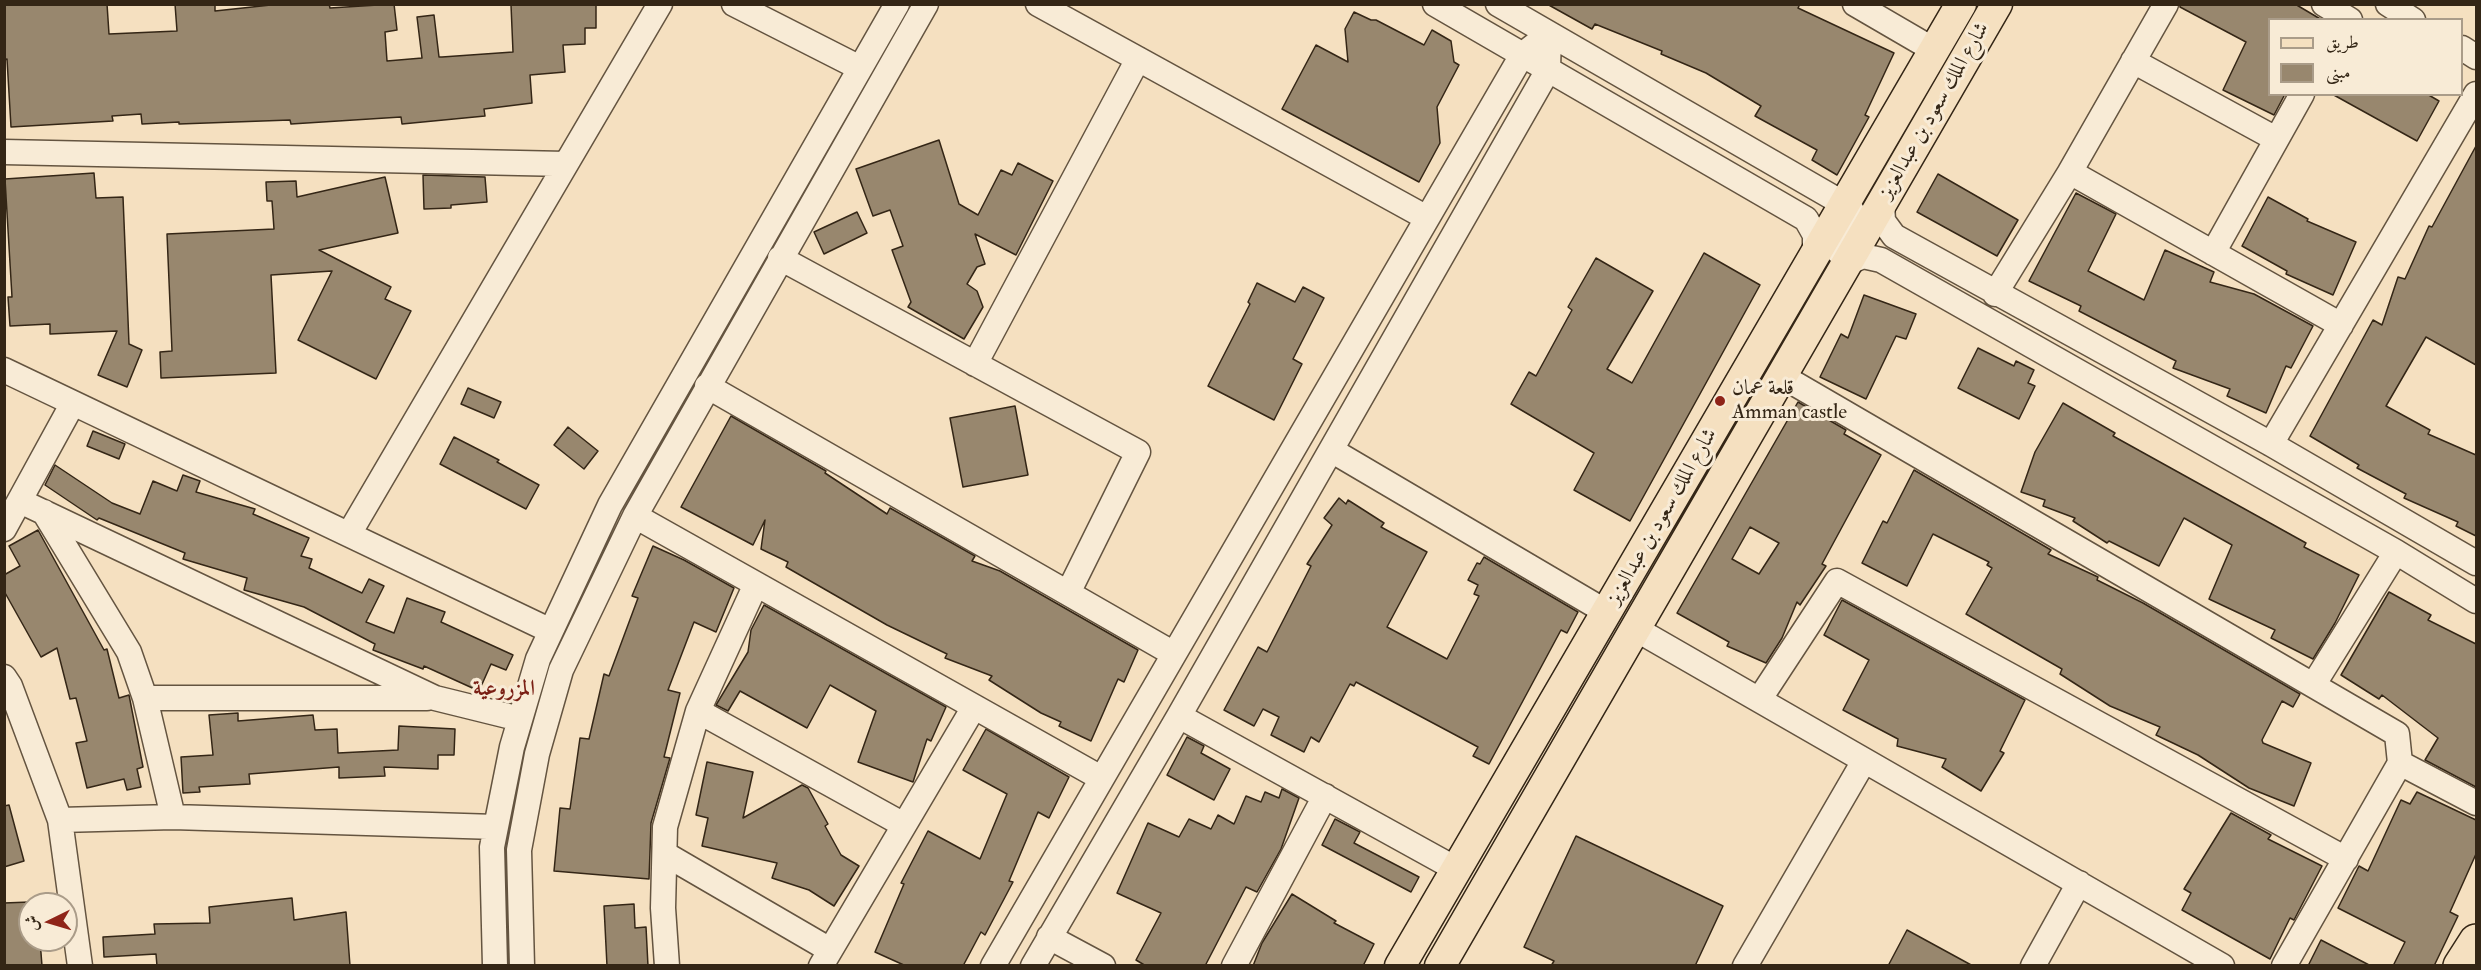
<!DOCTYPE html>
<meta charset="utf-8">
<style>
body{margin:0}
#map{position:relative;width:2481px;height:970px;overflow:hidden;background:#f5e0c0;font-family:"IM FELL Double Pica",Amiri,serif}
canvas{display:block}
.frame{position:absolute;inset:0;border:6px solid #342616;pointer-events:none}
.legend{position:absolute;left:2268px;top:18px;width:195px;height:78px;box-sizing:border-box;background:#f8ebd6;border:2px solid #aa9c89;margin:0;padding:8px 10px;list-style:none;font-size:18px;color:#342616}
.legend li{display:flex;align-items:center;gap:12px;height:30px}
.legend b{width:30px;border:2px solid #aa9c89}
.north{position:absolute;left:18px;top:892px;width:60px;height:60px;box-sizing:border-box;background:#f8ebd6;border:2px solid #aa9c89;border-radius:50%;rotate:265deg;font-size:16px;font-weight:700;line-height:24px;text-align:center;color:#342616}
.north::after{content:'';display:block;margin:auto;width:21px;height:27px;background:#8f2418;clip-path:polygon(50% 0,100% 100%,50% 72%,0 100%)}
</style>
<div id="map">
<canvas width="2481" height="970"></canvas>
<div class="frame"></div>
<ul class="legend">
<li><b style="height:8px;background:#f5e0c0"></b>طريق</li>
<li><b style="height:16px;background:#98876e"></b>مبنى</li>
</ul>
<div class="north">ش</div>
</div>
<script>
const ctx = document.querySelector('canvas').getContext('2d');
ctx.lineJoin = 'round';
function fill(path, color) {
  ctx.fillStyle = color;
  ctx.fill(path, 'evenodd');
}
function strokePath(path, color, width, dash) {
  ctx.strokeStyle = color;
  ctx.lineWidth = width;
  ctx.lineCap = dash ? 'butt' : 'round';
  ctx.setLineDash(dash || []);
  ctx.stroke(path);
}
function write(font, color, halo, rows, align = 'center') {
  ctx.font = font + ' "IM FELL Double Pica",Amiri,serif';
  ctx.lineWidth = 6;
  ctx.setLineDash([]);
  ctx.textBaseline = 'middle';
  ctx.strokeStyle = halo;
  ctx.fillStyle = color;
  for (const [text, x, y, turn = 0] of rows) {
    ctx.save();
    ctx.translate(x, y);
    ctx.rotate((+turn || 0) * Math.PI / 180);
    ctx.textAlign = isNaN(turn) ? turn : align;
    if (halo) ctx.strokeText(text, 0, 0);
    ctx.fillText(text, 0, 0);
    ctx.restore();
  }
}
const building = new Path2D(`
 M4 4H107L109 34 177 31 175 4H215V11L280 4H329L330 8 394 4 397 30 385 32 387 61 422 58 417 17 434 15 439 57H442L513 52 511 5 596 4V28H585V44L563 45 565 72 530 75 532 103 484 109 485 116 402 124 401 117 291 124 290 120 179 124V122L142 124 141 114 112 116 113 121 11 127 7 59 4 60Z
 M1547 4H1800L1798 8 1894 53 1865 115 1869 117 1837 175 1812 160 1817 150 1755 116 1761 106 1706 73 1661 54 1662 51 1595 24 1592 29Z
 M2180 4H2295L2322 20H2270V94H2285L2274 115 2223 90 2246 42 2180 7Z
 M1354 12 1371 20H1376L1424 45 1432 30 1451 41 1454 62 1459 65 1437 107 1440 143 1419 182 1282 109 1316 45 1348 62 1345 29Z
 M2332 94H2427L2439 101 2417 141Z
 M939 140 959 204 978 215 1001 170 1012 175 1018 163 1053 181 1016 255 975 234 985 264 977 267 967 284 977 291 983 307 964 339 908 307 911 302 892 250 903 246 890 210 873 216 856 169Z
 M2476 146V365L2426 337 2386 406 2430 430 2428 434 2476 455V536L2456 526 2458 522 2404 498 2406 494 2357 468 2359 465 2310 436 2373 320 2382 325 2398 277 2405 279 2429 226 2432 227Z
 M94 173 96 198 123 197 129 344 142 350 127 387 98 375 117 331 50 334V324L10 326 8 297H12L5 179Z
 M1938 174 2018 220 1997 256 1917 212Z
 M423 175 485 177 487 202 451 205V208L424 209Z
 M385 177 398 233 319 250 391 287 385 299 411 311 376 379 298 340 332 271 271 275 276 373 161 378 160 352 172 351 167 234 274 229 272 201H267L266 182 296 181 297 197Z
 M2076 193 2116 214 2088 271 2144 300 2165 250 2214 272 2210 282 2254 294 2313 326 2291 368 2286 366 2266 413 2227 396 2230 389 2173 368 2176 361 2079 311 2081 306 2029 281Z
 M2268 197 2308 219 2307 221 2356 242 2333 295 2286 274 2287 271 2242 246Z
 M857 212 867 233 824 254 814 232Z
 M1704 253 1760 285 1630 521 1574 490 1594 453 1511 404 1529 372 1536 376 1572 310 1568 307 1596 258 1653 291 1607 369 1632 383Z
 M1257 283 1295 302 1303 287 1324 298 1293 359 1302 364 1274 420 1208 386 1250 304 1248 302Z
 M1864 295 1916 314 1906 339 1896 336 1866 399 1820 377 1841 334 1848 338Z
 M1978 348 2014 366 2016 361 2034 370 2028 383 2035 386 2019 419 1958 388Z
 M468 388 501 402 494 418 461 404Z
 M1798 402 1846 430 1844 434 1881 455 1822 564 1826 566 1800 605 1797 602 1782 638 1766 663 1727 646 1729 642 1677 613ZM1750 527 1779 543 1759 574 1732 559Z
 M2063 403 2115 433 2113 436 2306 543 2304 547 2359 575 2335 623 2313 659 2271 638 2275 630 2209 599 2232 545 2184 518 2159 566 2109 541 2107 543 2073 521 2075 518 2043 506 2045 500 2021 492 2035 452Z
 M1015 406 1028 475 963 487 950 418Z
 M731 416 826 471 825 473 887 514 890 508 975 556 972 561 1000 571 1138 650 1124 682 1118 679 1091 741 1059 726 1061 722 1041 713 989 680 992 676 945 658 947 654 887 625 786 567 788 562 761 549 765 520 753 545 681 507Z
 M568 427 598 451 584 469 554 445Z
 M93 431 125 444 119 459 87 446Z
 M454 437 499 460 497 462 539 485 526 509 440 464Z
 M55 465 112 503 140 514 153 481 177 491 183 475 200 481 196 492 255 509 253 514 309 538 301 556 312 559 309 568 362 593 369 579 384 586 366 622 394 633 407 598 445 612 441 622 513 655 506 670 491 664 479 691 424 666 423 669 373 650 375 644 304 607 244 590 247 578 183 559 185 553 99 518 97 520 45 485Z
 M1914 470 2051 550 2048 554 2098 577 2097 580 2143 603 2300 694 2293 707 2282 701 2262 740 2263 743 2311 763 2294 806 2249 788 2198 755 2156 735 2160 727 2110 706 2060 674 2062 669 1966 614 1992 568 1987 565 1989 562 1933 534 1907 586 1862 563 1883 521 1887 523Z
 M1339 498 1346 504 1348 500 1384 523 1381 527 1427 552 1387 627 1447 659 1479 596 1474 594 1478 585 1468 580 1477 563 1480 564 1484 557 1578 612 1567 633 1561 630 1489 764 1473 756 1478 747 1356 682 1354 686 1350 684 1319 742 1311 737 1304 752 1271 735 1279 717 1263 709 1254 726 1224 710 1258 647 1267 652 1311 566 1307 564 1332 525 1324 518Z
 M38 530 104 650 107 649 119 698 129 695 143 767 137 769 141 787 127 790 124 779 87 788 76 743 87 741 76 698 70 699 57 648 41 657 4 591V575L20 566 9 546Z
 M653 546 684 560 734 588 716 632 694 622 668 690 680 693 664 757 670 758 651 823 649 879 554 871 560 808 570 809 580 738 589 739 604 674 609 676 638 598 632 596Z
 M2389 592 2431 615 2428 620 2476 644V787L2425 760 2438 738 2382 695 2379 699 2341 675Z
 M1842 600 2025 700 2000 751 2004 753 1981 791 1942 767 1946 759 1897 746 1898 739 1843 710 1869 660 1824 635Z
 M764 605 946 707 931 741 927 739 913 782 858 762 876 711 830 685 807 728 740 691 728 711 716 705 748 652 751 630Z
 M238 713V721L313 715 315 730 337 729 338 753 398 750 399 726 455 729 454 755H438V769L384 767 385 776 339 778V767L249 774 250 784 199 787 200 792 183 793 181 757 213 755 209 715Z
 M986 729 1069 777 1049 818 1038 812 1009 881 1013 882 985 935 981 932 963 966H906L875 952 904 884 901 883 928 831 980 859 1007 794 963 770Z
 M1187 737 1204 746 1201 753 1230 769 1214 800 1167 775Z
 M707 762 753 772 743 818 802 785 808 788 828 824 825 826 841 855 859 866 834 906 809 890 772 878 777 863 702 846 708 818 696 815Z
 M1282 789 1299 798 1281 849 1257 892 1246 887 1205 966H1146L1136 960 1161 913 1117 893 1148 823 1179 837 1189 819 1211 829 1218 815 1234 824 1246 796 1261 802 1265 792 1279 798Z
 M2417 792 2476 820V854L2450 912 2458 916 2434 966H2393L2405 942 2338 908 2359 866 2368 871 2401 800 2410 804Z
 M9 805 24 861 4 867V806Z
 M2231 813 2271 835 2268 839 2322 866 2294 920 2290 918 2270 959 2182 910 2191 893 2184 889Z
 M1335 819 1360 832 1354 843 1419 877 1411 892 1322 845Z
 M1576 836 1723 906 1695 966H1551L1554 961 1524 947Z
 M1292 894 1336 921 1334 923 1374 944 1363 966H1253L1262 943Z
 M292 898 294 920 346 912 350 966H157L156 954 104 957 103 937 155 934 154 924 210 923 209 907Z
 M30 902V940H40L42 966H4V903Z
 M634 904 635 928 646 927 648 966H607L604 906Z
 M1907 930 1973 966H1888Z
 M2321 940 2371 966H2308Z`);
fill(building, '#98876e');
strokePath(building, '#342616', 1.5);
const minor = new Path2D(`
 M734 4 860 68
 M1038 4 1427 218
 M1435 4 1806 219 1815 235V255
 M1498 4 1844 204 1852 211 1853 222 1838 251
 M1855 4 1934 50
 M2324 4 2350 20
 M2388 4 2413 20
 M2462 48 2476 57
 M2133 61 2276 139
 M4 152 566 164
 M2070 172 2341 325
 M1882 202 1883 221 1894 236 2271 444 2476 563
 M2213 253 2302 94
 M780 258 1138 452 1068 593
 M1845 264 1863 256 1881 260 2396 552 2476 601
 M1995 294 2070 172 2166 4
 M975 364 1138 59
 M4 370 551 631
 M1780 375 2397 734 2400 763 2284 966
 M707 386 1174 654
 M2271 444 2476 94
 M1331 450 1608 613
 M20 501 435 698 520 719
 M44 512 129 652 145 698 173 817
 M635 516 1101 778
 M4 529 73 403
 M349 534 660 4
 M1634 628 2222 966
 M4 677 10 686 60 820 80 966
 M2314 684 2396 552
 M145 698H427
 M1759 700 1837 581 2346 859
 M698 711 904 825
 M1179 716 1456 869
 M2400 763 2476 803
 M60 820 173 817 496 827
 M665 854 830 950
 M1049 937 1103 966
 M495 966 492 847 512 747 538 659 610 505 897 4
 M522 966 519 850 537 754 561 670 635 516 926 4
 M667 966 663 908 665 827 698 711 756 584
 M821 966 974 707
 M993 966 1522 55 1549 34
 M1033 966 1179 716 1548 70 1549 34
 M1234 966 1325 796
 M1745 966 1864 761
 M2033 966 2079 883`);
const major = new Path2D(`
 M1400 966 1961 4
 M1440 966 1997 4`);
const highway = new Path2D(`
 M2460 966 2476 941`);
strokePath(minor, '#645440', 27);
strokePath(major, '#342616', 33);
strokePath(highway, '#342616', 36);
strokePath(minor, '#f8ebd6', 24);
strokePath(major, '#f5e0c0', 30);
strokePath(highway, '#f5e0c0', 33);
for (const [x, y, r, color] of [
 [1720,401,6,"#8f2418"]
]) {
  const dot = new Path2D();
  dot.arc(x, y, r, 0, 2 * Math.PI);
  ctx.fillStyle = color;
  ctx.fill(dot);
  strokePath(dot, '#f8ebd6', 2);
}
write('21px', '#342616', '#f8ebd6', [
 ["شارع الملك سعود بن عبدالعزيز",1935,111,-60],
 ["شارع الملك سعود بن عبدالعزيز",1663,517,-60]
]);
write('21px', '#342616', '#f8ebd6', [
 ["قلعة عمان",1732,389],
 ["Amman castle",1732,413]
], 'left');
write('bold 22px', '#7a1f14', '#f8ebd6', [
 ["المزروعية",504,690]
]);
</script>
